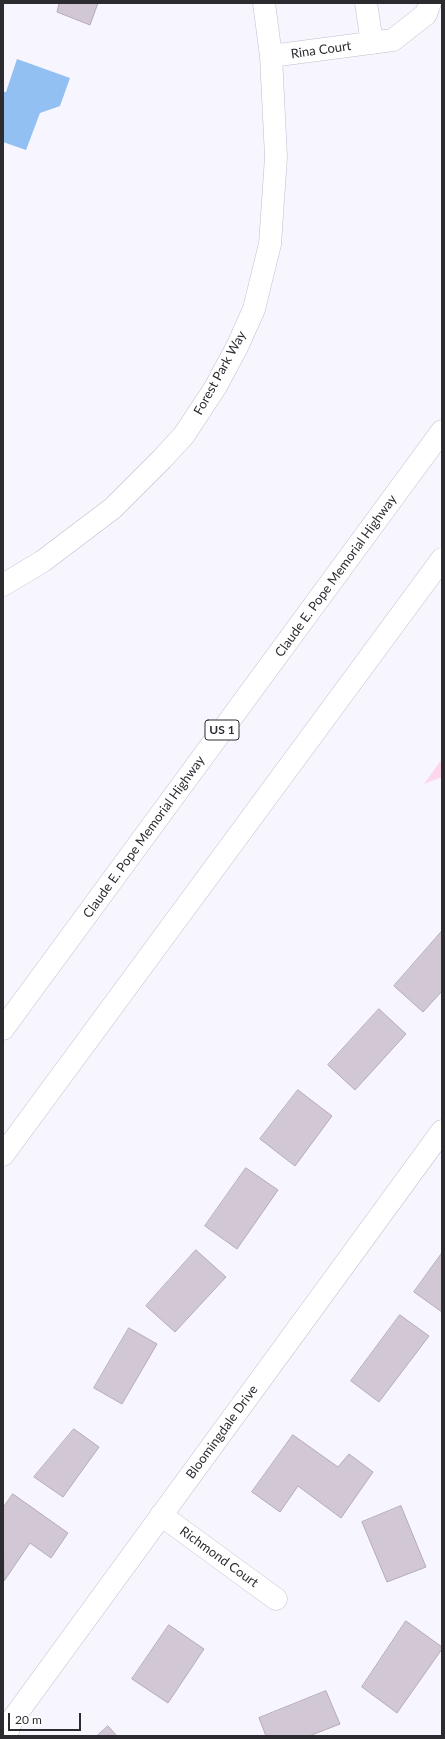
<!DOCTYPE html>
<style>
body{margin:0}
#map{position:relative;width:445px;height:1739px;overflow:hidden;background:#f7f5fe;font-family:Lato,sans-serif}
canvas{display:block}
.frame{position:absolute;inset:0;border:4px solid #2c2b30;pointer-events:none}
.scale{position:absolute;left:8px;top:1713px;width:73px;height:18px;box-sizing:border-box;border:2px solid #2c2b30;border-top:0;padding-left:5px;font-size:12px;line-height:14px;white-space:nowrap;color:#2c2b30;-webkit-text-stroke:3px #fff;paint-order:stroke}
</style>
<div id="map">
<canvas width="445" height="1739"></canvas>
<div class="frame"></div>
<div class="scale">20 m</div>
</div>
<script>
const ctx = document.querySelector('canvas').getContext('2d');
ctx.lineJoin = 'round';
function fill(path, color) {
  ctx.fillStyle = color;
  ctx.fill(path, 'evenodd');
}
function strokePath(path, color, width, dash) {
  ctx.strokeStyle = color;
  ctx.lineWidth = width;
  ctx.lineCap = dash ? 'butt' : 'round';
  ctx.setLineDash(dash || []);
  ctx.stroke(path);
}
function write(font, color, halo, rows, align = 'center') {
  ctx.font = font + ' Lato,sans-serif';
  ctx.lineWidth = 3;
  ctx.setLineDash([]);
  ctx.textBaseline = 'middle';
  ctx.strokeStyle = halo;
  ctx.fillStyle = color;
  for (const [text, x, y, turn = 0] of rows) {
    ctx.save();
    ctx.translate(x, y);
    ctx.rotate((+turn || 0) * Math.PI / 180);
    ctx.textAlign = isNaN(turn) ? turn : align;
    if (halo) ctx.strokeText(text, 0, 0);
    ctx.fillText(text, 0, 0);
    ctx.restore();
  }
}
fill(new Path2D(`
 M442 759V777L424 784Z`), '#fed6ec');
fill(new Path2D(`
 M17 59 70 78 60 106 40 113 26 150 3 142V92H6Z`), '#93c0f2');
const building = new Path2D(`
 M56 3H98L90 25 57 12 59 4Z
 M442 931V991L423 1012 394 986Z
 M379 1009 406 1034 355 1090 328 1065Z
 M298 1090 332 1116 295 1166 260 1139Z
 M246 1168 278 1190 237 1249 205 1226Z
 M196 1250 226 1277 175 1332 146 1306Z
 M442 1253V1312L414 1292Z
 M400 1315 429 1336 379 1402 351 1381Z
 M129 1328 157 1344 122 1404 94 1388Z
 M74 1429 99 1447 63 1497 34 1477Z
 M293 1435 338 1467 349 1454 373 1472 341 1518 298 1486 280 1512 252 1492Z
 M13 1494 68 1533 51 1558 30 1543 4 1581 3 1508Z
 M401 1506 426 1567 387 1582 362 1522Z
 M406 1621 442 1647V1649L397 1713 362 1687Z
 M169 1625 204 1649 168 1703 132 1679Z
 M326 1691 340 1724 309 1736H266L259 1718Z
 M108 1726 117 1736H97Z`);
fill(building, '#d2c7d4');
strokePath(building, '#b5abb7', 1);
const minor = new Path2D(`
 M366 3 372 43
 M271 56 393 40 426 14 430 3
 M3 585 43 561 113 508 162 459 184 435 215 388 237 347 254 309 270 244 276 157 271 56 264 3
 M161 1515 276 1599
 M6 1736 12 1720 442 1131`);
const highway = new Path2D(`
 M3 1029 442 431
 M3 1155 442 559`);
strokePath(minor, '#c1bdcc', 23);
strokePath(highway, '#c1bdcc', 23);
strokePath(minor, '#fff', 22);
strokePath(highway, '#fff', 22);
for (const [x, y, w] of [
 [222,730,34]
]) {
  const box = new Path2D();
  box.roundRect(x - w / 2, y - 10, w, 20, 3);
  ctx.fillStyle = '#fff';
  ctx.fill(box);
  strokePath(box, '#2c2b30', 1);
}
write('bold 12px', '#2c2b30', null, [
 ["US 1",222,730]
]);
write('13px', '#2c2b30', '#fff', [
 ["Rina Court",321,50,-8],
 ["Forest Park Way",220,373,-61],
 ["Claude E. Pope Memorial Highway",336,576,-54],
 ["Claude E. Pope Memorial Highway",144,837,-54],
 ["Bloomingdale Drive",222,1432,-54],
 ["Richmond Court",219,1557,36]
]);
</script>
